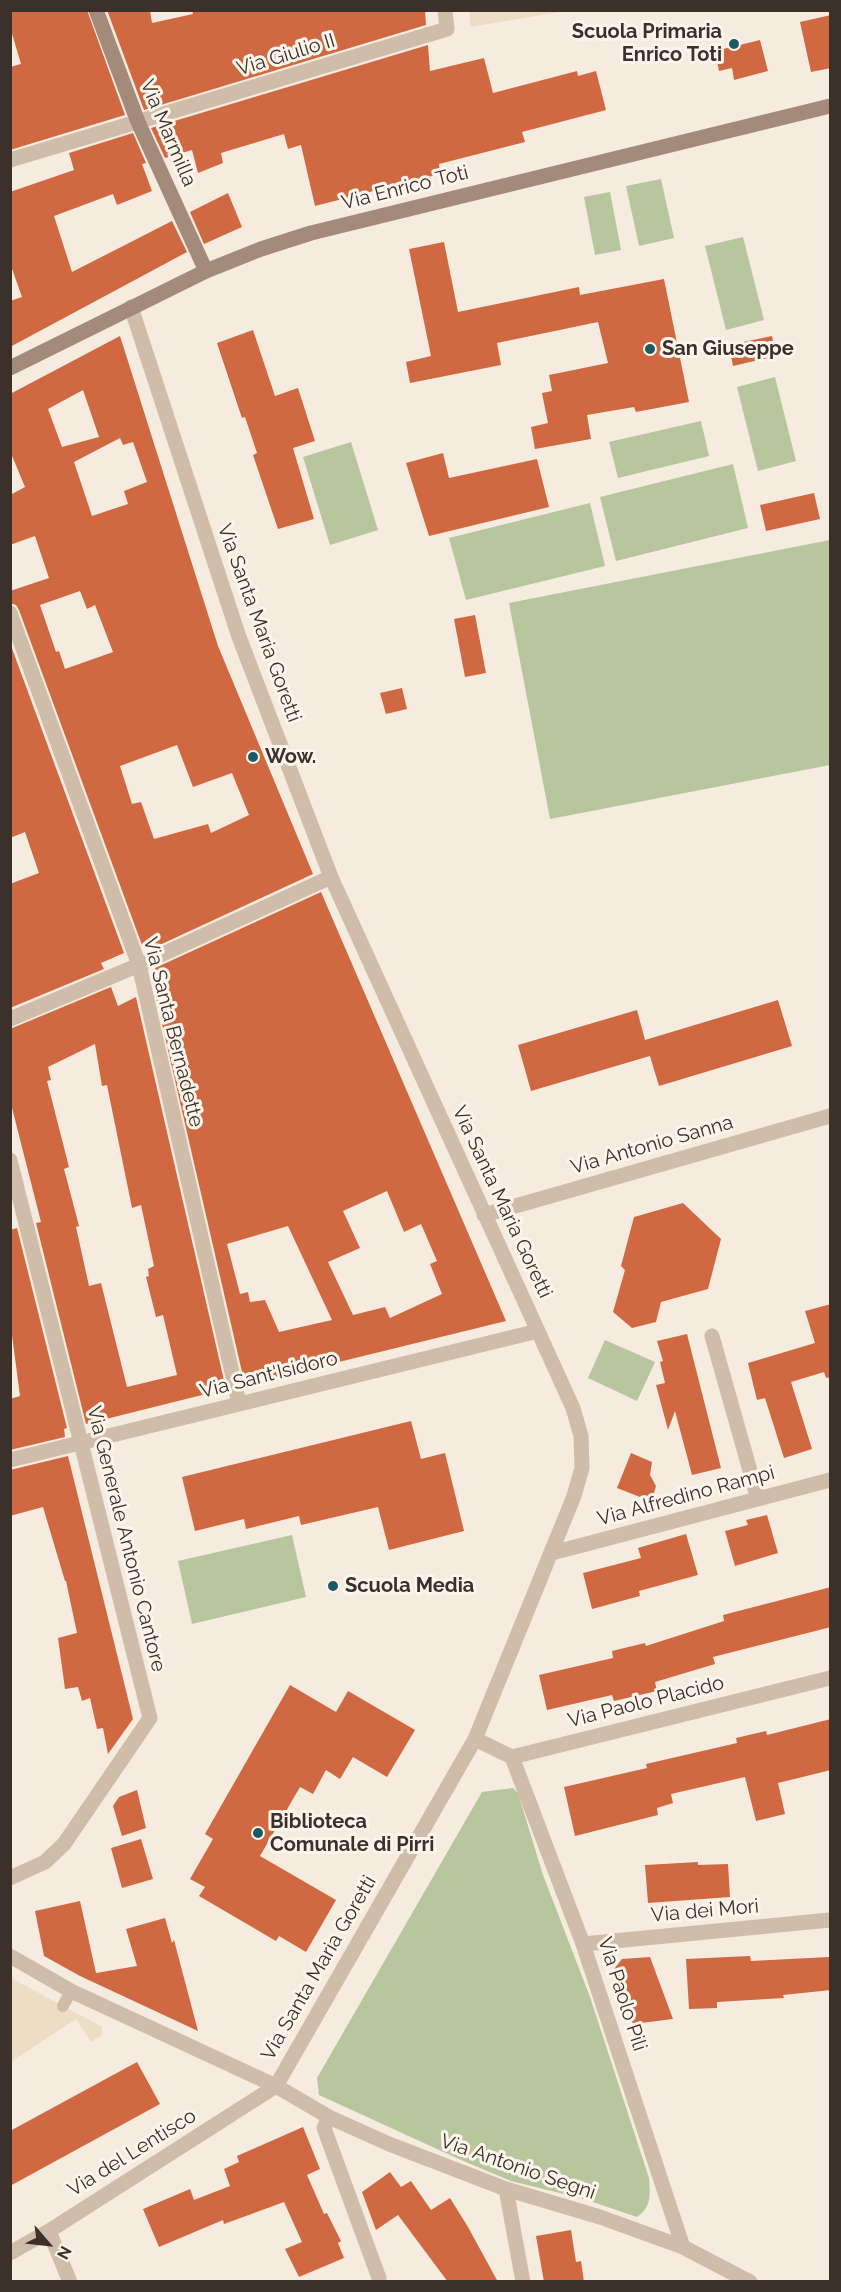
<!DOCTYPE html>
<style>
body{margin:0}
#map{position:relative;width:841px;height:2292px;overflow:hidden;background:#f5ebdf;font-family:Raleway,sans-serif}
canvas{display:block}
.frame{position:absolute;inset:0;border:12px solid #3c302a;pointer-events:none}
.north{position:absolute;left:18px;top:2214px;width:60px;height:60px;-webkit-text-stroke:4px #fcf5ec;paint-order:stroke;rotate:118deg;font-size:16px;font-weight:700;line-height:24px;text-align:center;color:#3c302a}
.north::after{content:'';display:block;margin:auto;width:21px;height:27px;background:#3c302a;clip-path:polygon(50% 0,100% 100%,50% 72%,0 100%)}
</style>
<div id="map">
<canvas width="841" height="2292"></canvas>
<div class="frame"></div>
<div class="north">N</div>
</div>
<script>
const ctx = document.querySelector('canvas').getContext('2d');
ctx.lineJoin = 'round';
function fill(path, color) {
  ctx.fillStyle = color;
  ctx.fill(path, 'evenodd');
}
function strokePath(path, color, width, dash) {
  ctx.strokeStyle = color;
  ctx.lineWidth = width;
  ctx.lineCap = dash ? 'butt' : 'round';
  ctx.setLineDash(dash || []);
  ctx.stroke(path);
}
function write(font, color, halo, rows, align = 'center') {
  ctx.font = font + ' Raleway,sans-serif';
  ctx.lineWidth = 6;
  ctx.setLineDash([]);
  ctx.textBaseline = 'middle';
  ctx.strokeStyle = halo;
  ctx.fillStyle = color;
  for (const [text, x, y, turn = 0] of rows) {
    ctx.save();
    ctx.translate(x, y);
    ctx.rotate((+turn || 0) * Math.PI / 180);
    ctx.textAlign = isNaN(turn) ? turn : align;
    if (halo) ctx.strokeText(text, 0, 0);
    ctx.fillText(text, 0, 0);
    ctx.restore();
  }
}
fill(new Path2D(`
 M661 179 674 238 639 246 626 186Z
 M610 192 621 250 595 255 584 197Z
 M743 237 764 320 726 330 705 246Z
 M775 377 796 461 758 471 737 387Z
 M701 421 709 456 618 478 609 442Z
 M351 442 378 530 330 545 303 457Z
 M733 464 748 528 616 561 600 497Z
 M590 503 605 566 466 600 449 538Z
 M830 540V765L550 819 509 603Z
 M605 1340 655 1362 637 1401 588 1378Z
 M292 1535 306 1597 192 1624 178 1561Z
 M513 1788 518 1793 543 1875 590 1997 649 2178C650 2194 652 2207 637 2217L584 2199 511 2181 461 2160 319 2095 317 2078 482 1792Z`), '#b7c69d');
fill(new Path2D(`
 M470 10H565V11L470 27Z
 M11 1978 102 2027V2035L91 2042 76 2019 11 2062Z`), '#eeddc5');
fill(new Path2D(`
 M10 10H87L125 115 10 150V67L21 64 10 27Z
 M107 10H150L152 23 193 14 192 10H425L426 25 144 110Z
 M831 15V68L811 72 800 22Z
 M760 40 768 71 734 80 732 68 719 71 715 51Z
 M428 45 430 71 484 58 493 93 577 71 578 76 596 71 606 110 522 132 525 142 439 164 440 174 315 206 301 145 288 149 284 134 221 153 223 163 198 173 192 150 165 158 151 128Z
 M133 133 146 163 142 164 152 191 117 205 113 194 54 216 72 272 172 221 187 252 10 347V301L22 297 10 263V192L74 170 69 153Z
 M228 193 242 227 204 244 190 212Z
 M444 242 458 312 579 287 580 295 664 279 689 402 636 412 634 407 587 415 591 439 535 449 531 427 548 423 542 393 552 391 549 375 608 363 598 322 497 343 501 365 410 383 406 362 431 356 409 249Z
 M253 330 275 396 298 388 315 441 293 448 314 519 278 529 253 455 257 453 245 417 242 418 217 343Z
 M120 336 218 646 313 874 151 949 150 941 142 945 19 610 16 605 10 603V591L49 578 35 536 10 545V495L25 487 10 451V394ZM83 390 99 437 62 447 48 409ZM120 438 123 445 133 442 147 482 124 491 128 504 92 516 74 462ZM80 591 87 609 95 605 113 652 65 669 59 651 56 652 40 605ZM177 745 193 787 232 773 249 815 211 833 208 824 154 839 141 802 132 804 120 766Z
 M772 336 776 356 733 366 729 345Z
 M443 453 449 478 537 459 549 507 429 536 406 463Z
 M814 493 820 519 766 531 760 505Z
 M475 615 486 673 465 677 454 619Z
 M10 643 124 953 101 963 104 969 10 1008V884L39 873 25 832 10 838Z
 M402 688 407 709 386 714 380 693Z
 M321 892 506 1321 245 1385 154 989 159 987 155 968ZM387 1191 404 1232 421 1224 437 1261 430 1264 442 1294 390 1318 385 1307 353 1315 328 1262 360 1248 343 1211ZM288 1226 332 1320 279 1332 265 1300 250 1302 248 1292 240 1294 227 1244Z
 M111 987 118 1006 136 997 226 1389 86 1424 36 1223 41 1222 10 1100V1029ZM95 1044 102 1086 107 1085 132 1208 141 1205 154 1266 148 1269 149 1276 146 1277 156 1317 163 1315 177 1375 127 1387 101 1283 89 1286 76 1227 79 1226 64 1169 69 1167 47 1081 51 1080 48 1067Z
 M778 1000 792 1046 659 1086 650 1056 531 1091 518 1045 637 1010 645 1040Z
 M683 1203 721 1239 708 1289 661 1302 656 1322 632 1328 613 1312 625 1270 621 1266 634 1217Z
 M17 1228 67 1428 64 1429 65 1437 10 1450V1399L20 1396 10 1320V1230Z
 M831 1304V1377L826 1378 824 1372 791 1382 812 1449 784 1458 765 1398 757 1400 748 1363 815 1343 805 1311Z
 M687 1334 721 1468 692 1475 675 1411 668 1430 656 1385 665 1383 660 1362 663 1361 657 1341Z
 M411 1421 421 1459 445 1453 464 1531 389 1550 378 1507 301 1525 299 1516 246 1529 244 1519 195 1531 182 1477Z
 M631 1453 652 1462 650 1475 656 1486 654 1493 649 1496 640 1497 617 1488Z
 M68 1456 133 1719 108 1754 103 1728 97 1729 90 1698 82 1701 78 1687 65 1689 58 1638 77 1633 66 1581H65L43 1507 10 1516V1470Z
 M767 1515 778 1553 735 1566 725 1531 748 1525 746 1520Z
 M686 1534 698 1575 639 1591 640 1596 592 1609 583 1573 641 1558 638 1548Z
 M831 1587V1627L713 1657 715 1664 655 1682 657 1691 614 1701 612 1695 547 1710 539 1675 613 1658 612 1651 645 1643 646 1646 724 1621 723 1615Z
 M290 1685 336 1712 348 1691 415 1730 387 1777 353 1757 340 1779 326 1770 313 1794 300 1787 260 1856 336 1900 306 1952 279 1936 276 1941 199 1896 205 1887 190 1879 213 1839 205 1834Z
 M831 1719V1770L778 1783 785 1814 756 1821 745 1777 671 1794 673 1803 657 1808 658 1815 575 1836 564 1787 647 1768 646 1764 737 1743 736 1738 766 1731 767 1735Z
 M137 1790 146 1828 122 1836 113 1806 119 1797Z
 M141 1839 153 1879 122 1888 111 1848Z
 M698 1862V1865L728 1864 730 1897 648 1903 645 1865Z
 M80 1901 96 1973 137 1966 126 1929 165 1918 172 1943 174 1940 198 2031 80 1976 44 1956 35 1911Z
 M750 1956 751 1961 829 1957 831 1958V1990L783 1995 784 1998 717 2002V2008L689 2009 686 1959Z
 M650 1957 673 2019 633 2024 614 1969 622 1959Z
 M137 2062 160 2104 10 2186V2131Z
 M303 2127 320 2169 307 2175 324 2214 327 2213 341 2241 338 2243 344 2258 299 2277 285 2249 302 2242 284 2202 224 2224 223 2220 159 2247 143 2209 190 2189 194 2200 230 2186 224 2169 239 2162 237 2156Z
 M390 2172 401 2187 411 2181 431 2210 450 2198 468 2227 498 2282H448L398 2215 376 2230 362 2192Z
 M571 2230 576 2262 581 2261 584 2282H544L536 2236Z`), '#d06942');
strokePath(new Path2D(`
 M63 2006 71 1991`), '#cfbca9', 12);
strokePath(new Path2D(`
 M10 160 447 29 445 10
 M10 613 139 965 239 1403
 M10 1019 139 965 331 877
 M10 1160 150 1718 64 1844 45 1862 10 1878
 M484 1215 830 1116
 M712 1336 758 1499
 M10 1460 538 1331
 M552 1553 830 1480
 M475 1739 512 1757 830 1678
 M512 1757 583 1944 683 2247
 M583 1944 830 1920
 M10 1956 71 1991 276 2086 329 2117 389 2144 506 2189 600 2217 683 2247 750 2282
 M329 2117 324 2128 379 2278
 M506 2189 523 2282
 M49 2231 70 2282
 M10 2253 49 2231 276 2086 475 1739 574 1496 582 1468 581 1436 573 1408 331 877 239 637 131 307`), '#cfbca9', 15);
strokePath(new Path2D(`
 M96 10 138 122 206 271
 M10 368 206 271 261 249 311 233 830 106`), '#a38a7a', 15);
for (const [x, y, r, color] of [
 [734,44,6,"#1a5a62"],
 [650,349,6,"#1a5a62"],
 [253,757,6,"#1a5a62"],
 [333,1586,6,"#1a5a62"],
 [258,1833,6,"#1a5a62"]
]) {
  const dot = new Path2D();
  dot.arc(x, y, r, 0, 2 * Math.PI);
  ctx.fillStyle = color;
  ctx.fill(dot);
  strokePath(dot, '#fcf5ec', 2);
}
write('bold 20px', '#3c302a', '#fcf5ec', [
 ["Scuola Primaria",722,32,"right"],
 ["Enrico Toti",722,55,"right"],
 ["San Giuseppe",662,349],
 ["Wow.",265,757],
 ["Scuola Media",345,1586],
 ["Biblioteca",270,1822],
 ["Comunale di Pirri",270,1845]
], 'left');
write('20px', '#3c302a', '#fcf5ec', [
 ["Via Giulio II",286,55,-17],
 ["Via Marmilla",168,133,67],
 ["Via Enrico Toti",405,188,-14],
 ["Via Santa Maria Goretti",259,623,70],
 ["Via Santa Bernadette",173,1032,76],
 ["Via Antonio Sanna",652,1145,-16],
 ["Via Santa Maria Goretti",502,1202,65],
 ["Via Sant'Isidoro",269,1375,-14],
 ["Via Alfredino Rampi",686,1496,-15],
 ["Via Generale Antonio Cantore",126,1539,76],
 ["Via Paolo Placido",646,1702,-14],
 ["Via dei Mori",705,1911,-5],
 ["Via Santa Maria Goretti",319,1968,-60],
 ["Via Paolo Pili",622,1994,72],
 ["Via del Lentisco",132,2153,-32],
 ["Via Antonio Segni",518,2167,19]
]);
</script>
